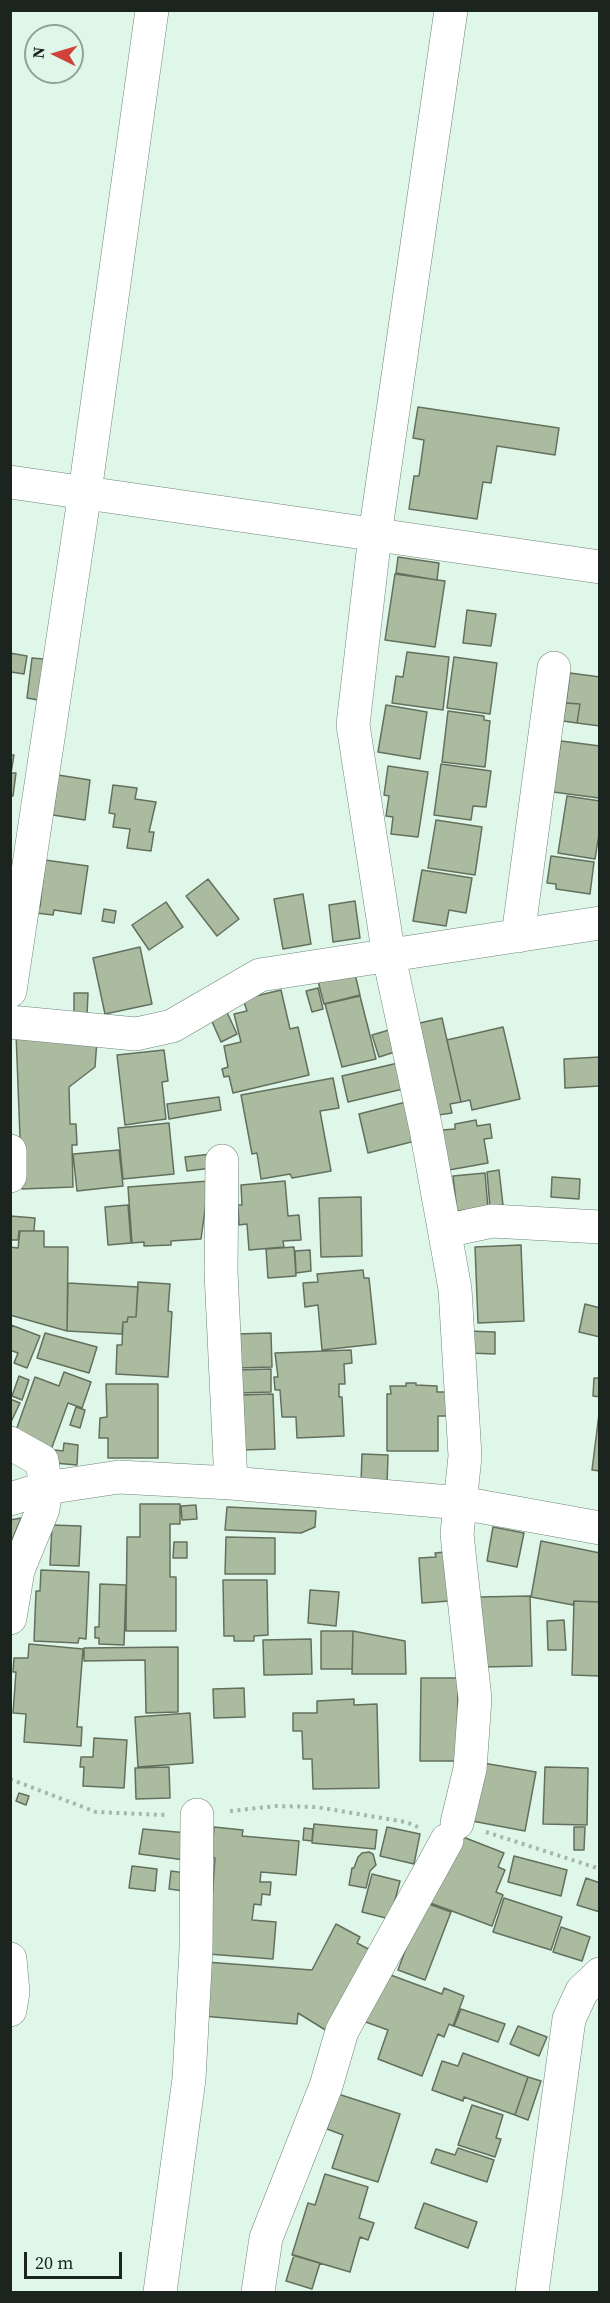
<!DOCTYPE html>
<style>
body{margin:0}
#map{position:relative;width:610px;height:2303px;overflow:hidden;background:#dff7e9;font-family:"Source Serif 4",serif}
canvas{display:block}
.frame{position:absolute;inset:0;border:12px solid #1b241f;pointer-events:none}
.north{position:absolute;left:24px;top:24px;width:60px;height:60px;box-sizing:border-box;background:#dff7e9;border:2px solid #91a398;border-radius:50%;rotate:275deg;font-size:16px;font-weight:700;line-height:24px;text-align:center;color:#1b241f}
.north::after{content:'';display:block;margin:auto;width:21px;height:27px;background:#d1423d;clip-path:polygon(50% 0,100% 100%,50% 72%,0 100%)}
.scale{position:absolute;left:24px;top:2252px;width:98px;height:27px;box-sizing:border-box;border:3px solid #1b241f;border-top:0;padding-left:8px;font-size:18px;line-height:21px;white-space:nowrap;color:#1b241f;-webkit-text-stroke:4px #dff7e9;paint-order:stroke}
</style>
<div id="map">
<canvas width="610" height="2303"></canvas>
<div class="frame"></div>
<div class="north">N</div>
<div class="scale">20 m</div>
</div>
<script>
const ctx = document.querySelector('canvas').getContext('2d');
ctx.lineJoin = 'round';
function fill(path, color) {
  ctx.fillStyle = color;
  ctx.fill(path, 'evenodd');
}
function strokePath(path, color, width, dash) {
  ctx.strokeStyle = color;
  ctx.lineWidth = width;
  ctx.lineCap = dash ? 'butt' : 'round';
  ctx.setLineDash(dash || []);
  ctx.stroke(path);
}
const building = new Path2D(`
 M418 407 559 428 555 455 497 446 491 483 483 482 477 519 409 509 414 476H419L424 440 413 438Z
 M398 557 439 563 437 580 396 573Z
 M395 574 445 581 435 647 385 640Z
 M467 610 496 614 491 646 463 643Z
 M407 652 449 657 443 710 392 703 396 676 403 677Z
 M10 653 27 656 24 674 11 672 10 676Z
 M454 657 497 663 490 714 447 708Z
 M32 658 44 659 38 700 27 698Z
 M570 673 600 677V726L577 723 580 704 566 703Z
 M566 703 580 704 577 723 563 721Z
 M386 705 427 712 420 759 378 752Z
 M448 711 484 716V720L490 721 485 767 442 762Z
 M561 741 600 746 599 798 553 792Z
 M10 755H14L11 773H16L13 796 10 795Z
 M441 764 491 771 486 807 473 806 471 820 434 815Z
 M388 766 428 772 418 837 391 834 393 817 386 816 389 796 384 795Z
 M58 775 90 780 85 820 53 815Z
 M113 785 137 788 135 799 156 802 149 832H154L151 851 127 848 130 829 113 827 115 814 109 813Z
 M567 796 600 801V828L595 859 558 853Z
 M436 820 482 827 475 875 428 868Z
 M551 856 594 862 590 894 556 889V884L547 883Z
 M45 860 88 866 81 914 54 910 53 915 36 913 37 907H40Z
 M422 870 472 878 466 913 449 910 446 926 413 921Z
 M208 879 239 919 217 936 186 896Z
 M303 894 311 944 283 949 274 899Z
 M355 901 360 938 333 942 329 905Z
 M166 902 183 927 149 950 132 925Z
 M104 909 116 911 114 923 102 921Z
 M140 947 152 1004 105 1014 93 958Z
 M355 974 360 995 324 1004 318 981Z
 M318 988 323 1009 312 1012 306 991Z
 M281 990 290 1029 298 1027 309 1075 233 1093 229 1076 224 1077 222 1069 228 1067 224 1046 241 1042 234 1014 247 1011 243 999Z
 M74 993H88L87 1016H74Z
 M360 996 376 1059 342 1067 325 1004Z
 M226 1010 237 1034 221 1042 210 1017Z
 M442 1018 461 1102 450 1104 452 1113 438 1115 411 1025Z
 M503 1027 520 1099 472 1110 470 1100 461 1102 447 1040Z
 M389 1030 395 1052 379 1057 372 1035Z
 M16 1033 97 1040 95 1067 69 1087 70 1124H76L77 1145H72L73 1187 22 1189Z
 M164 1050 168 1081 162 1082 166 1119 125 1125 117 1055Z
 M600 1057V1086L565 1088 564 1059Z
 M398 1063 403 1089 348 1102 342 1076Z
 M333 1078 339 1108 320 1111 331 1171 292 1178 290 1174 261 1179 257 1153 252 1154 241 1095Z
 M219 1097 221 1110 169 1119 167 1104Z
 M406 1102 415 1141 368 1153 359 1114Z
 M476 1120 477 1126 490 1124 492 1138 484 1139 488 1163 449 1170 442 1130 455 1129V1124Z
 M169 1123 174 1174 123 1179 118 1128Z
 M119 1150 123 1186 77 1191 73 1154Z
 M211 1154 212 1168 187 1171 185 1157Z
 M499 1170 503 1205 490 1207 487 1172Z
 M485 1173 488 1208 457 1211 453 1176Z
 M552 1177 580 1179 579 1199 551 1197Z
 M209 1181 201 1239 171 1241V1245L144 1246V1242L132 1243 128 1187Z
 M285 1181 288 1216 299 1215 301 1240 283 1241 284 1247 249 1250 247 1224 239 1225 238 1205H242L241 1185Z
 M361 1197 362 1256 321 1257 319 1198Z
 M128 1205 131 1243 108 1245 105 1207Z
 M10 1216 35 1218 34 1231H19L18 1240H10Z
 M20 1231H44V1247H68L67 1331 10 1315V1247L18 1248Z
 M521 1245 524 1321 478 1323 475 1247Z
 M294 1247 296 1276 268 1278 266 1249Z
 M310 1250 311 1271 296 1273 295 1251Z
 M363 1270 364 1278H369L376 1344 322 1350 318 1305 305 1307 303 1283 318 1282 317 1274Z
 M138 1282 170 1284 168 1311 172 1312 168 1377 116 1374 117 1345H122L123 1322H127L128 1317H136Z
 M68 1283 138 1287 136 1317H128L127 1322H123L122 1334 67 1331Z
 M585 1304 600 1308V1337L579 1332Z
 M11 1325 40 1336 27 1368 14 1363 18 1353 10 1350Z
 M468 1331 495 1332V1354L468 1353Z
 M45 1333 97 1347 89 1373 37 1358Z
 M271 1333 272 1367 237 1368 236 1334Z
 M351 1350 352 1363 344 1364 345 1384H339V1397H342L344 1436 297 1438 296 1417H282L280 1390H275L274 1377H278L275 1353Z
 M271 1369V1392L238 1393V1370Z
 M64 1372 91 1382 82 1408 68 1403 51 1450 14 1436 35 1377 59 1386Z
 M19 1376 29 1380 22 1400 12 1396Z
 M594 1378H600V1397L593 1396Z
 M406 1383H416V1385L437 1386V1392H448L449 1416H438V1451H387V1394H391L390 1386H406Z
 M106 1384H158V1458H108V1438H99L100 1418 107 1417Z
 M273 1394 275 1449 241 1450 239 1395Z
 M10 1399 20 1403 10 1424Z
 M600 1406V1471L592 1470Z
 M76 1407 85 1410 80 1428 70 1425Z
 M64 1443 78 1445 77 1465 54 1463 55 1450 63 1451Z
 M362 1454 388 1455 387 1484 361 1483Z
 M140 1504H180V1524H170V1577H176V1631H126L127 1537H140Z
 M196 1505 197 1519 182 1520 181 1506Z
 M227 1507 316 1511 315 1527 301 1533 225 1530Z
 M21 1518 10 1545V1520Z
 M52 1525 81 1526 79 1566 50 1565Z
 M493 1527 524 1533 517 1567 487 1561Z
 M226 1537 275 1538V1574H225Z
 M541 1541 600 1553V1602L574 1601 573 1605 531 1597Z
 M174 1542H187V1558H173Z
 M445 1552 449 1601 422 1603 419 1558 436 1557 435 1553Z
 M41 1570 89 1572 86 1639 79 1638 78 1643 34 1641 36 1591H40Z
 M223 1580H267L268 1635 254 1636V1641H234V1636H224Z
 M100 1584 126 1585 124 1645 99 1644V1638H95V1627H99Z
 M310 1590 339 1592 336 1626 308 1623Z
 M530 1596 532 1666 481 1667 479 1597Z
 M574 1601 600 1602V1676L572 1675Z
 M564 1620 566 1650H548L547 1621Z
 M321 1631H353L352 1669H321Z
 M353 1631 405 1641 406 1674H352Z
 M311 1639 312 1674 264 1675 263 1640Z
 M29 1644 83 1649 77 1727H82L81 1746 24 1742 26 1714 13 1713 16 1672H13L14 1658H28Z
 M178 1647V1712L146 1713 145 1660 84 1661V1648Z
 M421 1678H458L457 1761H420Z
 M244 1688 245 1717 214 1718 213 1689Z
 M354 1699V1705L377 1704 379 1788 313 1789 312 1759H303L302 1731H293V1713H317V1701Z
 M190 1713 193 1763 138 1767 135 1717Z
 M94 1738 127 1740 124 1788 83 1786 84 1767H80L81 1757H93Z
 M483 1763 536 1772 525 1831 472 1821Z
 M169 1767 170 1798 136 1799 135 1768Z
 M545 1767 588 1768 587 1825 543 1824Z
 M19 1793 29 1796 26 1805 16 1801Z
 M314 1824 377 1830 375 1849 312 1843Z
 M214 1827 243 1830 242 1836 299 1841 296 1875 261 1872 260 1882H271L270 1895 262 1894 261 1905 254 1904 252 1920 276 1922 273 1959 208 1954 215 1858 212 1857Z
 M387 1827 420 1834 414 1864 380 1856Z
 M574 1827H585L584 1850H574Z
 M304 1828 313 1829 312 1841 303 1840Z
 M143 1829 188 1833 185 1860 139 1854Z
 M463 1837 504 1853 498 1867 505 1870 496 1892 503 1895 492 1926 425 1901Z
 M369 1852 373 1854 376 1865 370 1871 366 1888 349 1885 352 1868H354L358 1857 362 1853Z
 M514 1856 567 1870 561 1896 508 1882Z
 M132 1866 157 1869 155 1891 129 1888Z
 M171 1871 186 1873 184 1891 169 1889Z
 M372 1874 400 1881 390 1919 362 1912Z
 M586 1878 600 1883V1912L577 1905Z
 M504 1898 562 1917 551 1950 493 1932Z
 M423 1902 451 1912 425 1980 398 1970Z
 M336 1924 360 1937 357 1943 372 1951 327 2031 298 2013 297 2024 202 2016 206 1962 312 1970Z
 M561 1927 590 1937 582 1961 553 1952Z
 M388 1974 442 1994 444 1988 464 1996 453 2026 449 2024 444 2037 438 2034 422 2076 378 2059 388 2030 363 2021Z
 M461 2009 505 2024 498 2042 454 2026Z
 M518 2026 547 2037 539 2056 510 2044Z
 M463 2053 528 2077 515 2115 464 2097 463 2101 432 2090 442 2061 458 2066Z
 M528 2077 541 2081 528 2120 515 2115Z
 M338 2094 400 2114 378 2182 332 2168 343 2135 327 2129Z
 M472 2105 503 2115 496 2138 501 2139 495 2157 458 2145Z
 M458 2148 494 2160 487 2182 431 2163 436 2149 455 2155Z
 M325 2174 368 2187 359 2218 374 2223 368 2240 360 2237 350 2272 292 2255 308 2203 315 2205Z
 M424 2203 477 2222 468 2248 415 2228Z
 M294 2255 320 2263 312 2289 286 2281Z`);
fill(building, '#aabba0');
strokePath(building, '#64705d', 1.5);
const minor = new Path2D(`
 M451 10 375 535 353 725 389 957 426 1129 455 1289 465 1456 457 1534 475 1699 470 1769 457 1823
 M10 482 600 567
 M518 936 554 668
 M10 991 85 492 152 10
 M10 1022 136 1034 172 1026 260 975 600 923
 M10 1151V1176
 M222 1161 221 1272 231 1483
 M445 1231 492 1221 600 1227
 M10 1443 42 1461 46 1488 43 1509 18 1570 10 1618
 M10 1499 46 1488 119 1477 231 1483 461 1503 600 1528
 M10 1959 13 1992 10 2010
 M160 2292 189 2079 196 1949 197 1815
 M258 2292 266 2238 326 2086 342 2031 447 1840
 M532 2292 569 2019 582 1991 600 1974`);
strokePath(minor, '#6e8477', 34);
strokePath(new Path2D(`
 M10 1779 96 1812 165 1815
 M230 1811 277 1806 316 1807 406 1822 418 1827
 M486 1832 600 1869`), '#a3b7ac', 4, [3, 4.5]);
strokePath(minor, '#fff', 33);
</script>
